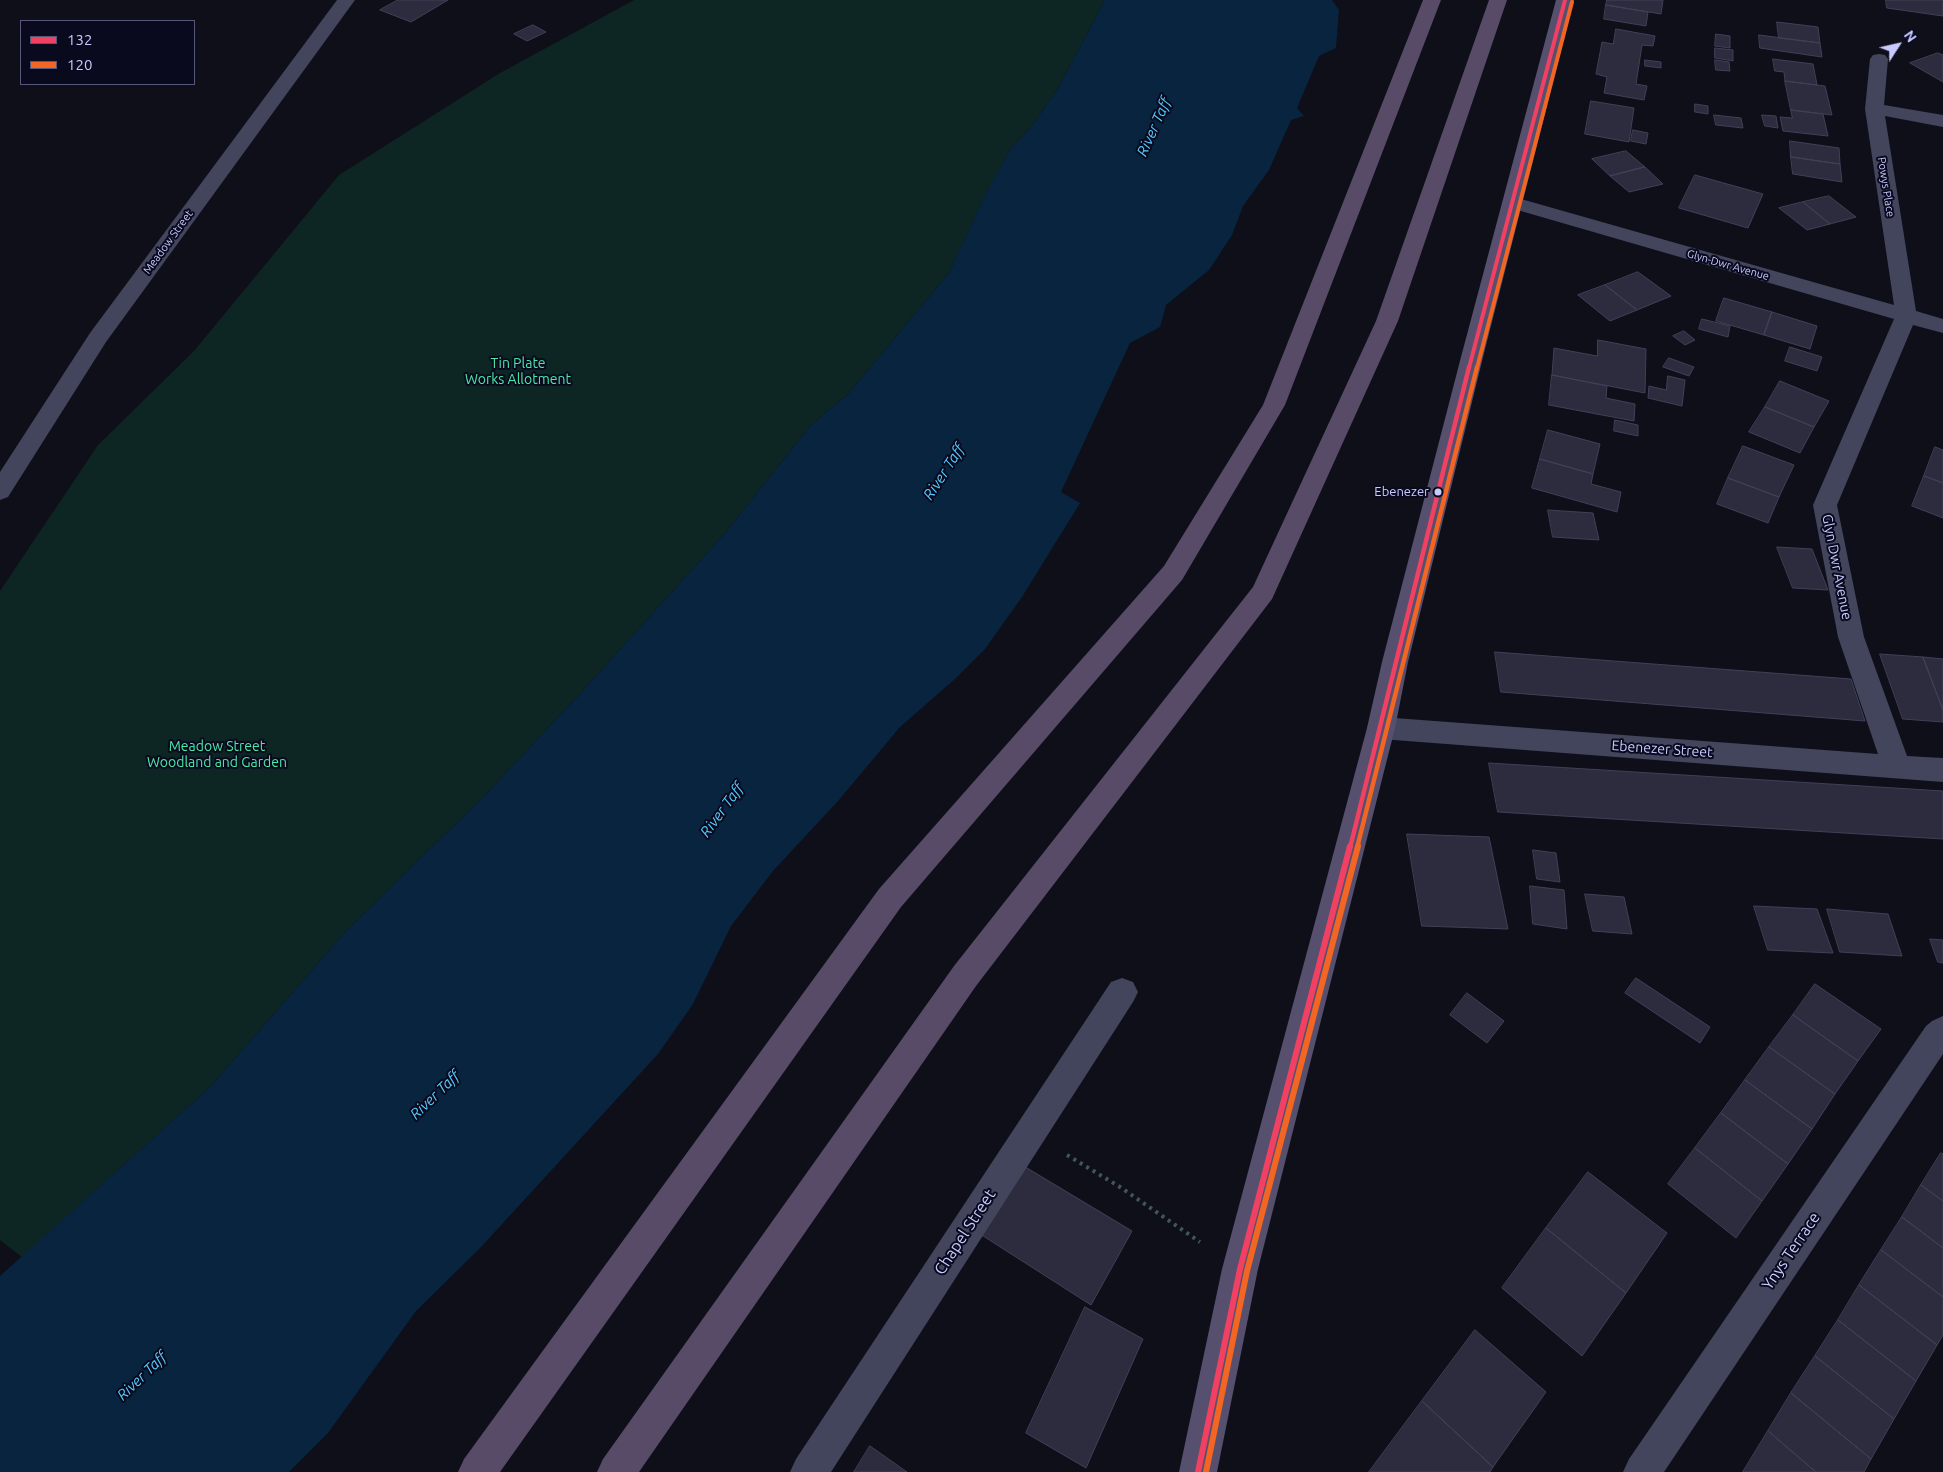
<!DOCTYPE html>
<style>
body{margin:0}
#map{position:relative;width:1943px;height:1472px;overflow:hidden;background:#0f0f1a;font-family:Ubuntu,sans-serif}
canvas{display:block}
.legend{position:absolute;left:20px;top:20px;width:175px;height:65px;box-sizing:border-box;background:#0a0a1f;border:1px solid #565779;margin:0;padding:6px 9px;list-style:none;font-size:15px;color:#c8cbff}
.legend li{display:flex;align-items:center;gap:10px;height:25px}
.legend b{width:25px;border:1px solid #565779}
.north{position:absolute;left:1873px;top:20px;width:50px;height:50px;-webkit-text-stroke:4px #0a0a1f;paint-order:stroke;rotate:55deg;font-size:14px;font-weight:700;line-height:20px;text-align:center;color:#c8cbff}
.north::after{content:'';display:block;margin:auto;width:18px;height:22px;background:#c8cbff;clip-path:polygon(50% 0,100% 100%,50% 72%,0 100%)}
</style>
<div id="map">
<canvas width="1943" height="1472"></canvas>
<ul class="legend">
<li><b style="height:6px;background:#f24062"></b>132</li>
<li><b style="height:6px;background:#f26522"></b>120</li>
</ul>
<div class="north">N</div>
</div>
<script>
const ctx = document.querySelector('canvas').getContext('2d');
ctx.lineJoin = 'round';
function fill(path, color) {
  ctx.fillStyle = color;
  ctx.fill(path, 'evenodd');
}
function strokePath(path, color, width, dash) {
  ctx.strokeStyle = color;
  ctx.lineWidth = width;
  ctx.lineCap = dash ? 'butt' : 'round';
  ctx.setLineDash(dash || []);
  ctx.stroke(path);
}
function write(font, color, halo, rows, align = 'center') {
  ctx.font = font + ' Ubuntu,sans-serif';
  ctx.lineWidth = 4;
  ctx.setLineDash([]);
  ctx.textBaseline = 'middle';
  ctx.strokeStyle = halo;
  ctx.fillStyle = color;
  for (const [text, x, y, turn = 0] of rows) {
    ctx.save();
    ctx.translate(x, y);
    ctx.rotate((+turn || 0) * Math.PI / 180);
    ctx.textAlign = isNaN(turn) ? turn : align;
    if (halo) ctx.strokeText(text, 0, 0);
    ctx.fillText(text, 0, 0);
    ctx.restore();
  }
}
fill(new Path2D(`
 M634 0H1105L1058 88 1029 130 1011 148 985 196 949 273 848 394 810 426 726 532 577 697 485 795 346 931 210 1087 22 1257 0 1240V591L98 445 194 351 339 175 500 73Z`), '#0d2523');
fill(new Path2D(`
 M1105 0H1332L1339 10 1336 48 1319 56 1297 108 1304 116 1291 120 1269 170 1243 206 1232 235 1209 270 1166 305 1160 327 1130 343 1061 492 1080 503 1022 597 985 649 956 678 900 727 838 801 773 871 731 926 693 1004 658 1054 481 1247 416 1311 328 1433 289 1472H0V1276L210 1087 346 931 485 795 577 697 726 532 810 426 848 394 949 273 985 195 1011 148 1029 130 1058 88Z`), '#08243e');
const building = new Path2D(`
 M398 0H448L411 22 380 10Z
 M1607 0H1663L1661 14 1606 5Z
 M1886 0H1943V16L1887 8Z
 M1606 5 1648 12 1646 26 1604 19Z
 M1777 22 1818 27 1820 43 1779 38Z
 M533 25 546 32 527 41 514 34Z
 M1616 29 1655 36 1653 46 1642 45 1636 84 1647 86 1644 100 1604 93 1607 77 1596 74 1602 42 1613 44Z
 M1716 34 1730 36V48L1715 46Z
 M1759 35 1820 43 1822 57 1760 48Z
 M1715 48 1733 50V61L1715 58Z
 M1938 53 1943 55V82L1910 63Z
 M1773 59 1813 64 1817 85 1785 81 1784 72 1775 71Z
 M1645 60 1661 62V68L1645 66Z
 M1715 60 1729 62 1730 71 1716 70Z
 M1785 81 1825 86 1832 115 1791 110Z
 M1591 101 1634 108 1629 142 1585 134Z
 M1695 104 1708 106V114L1695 112Z
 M1791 110 1823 114 1828 136 1783 131 1780 117 1792 118Z
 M1714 115 1741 118 1743 128 1716 125Z
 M1762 115 1776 116 1778 128 1765 126Z
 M1633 130 1648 133 1646 144 1631 141Z
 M1790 141 1839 148 1840 164 1791 157Z
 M1626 151 1645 167 1610 176 1592 159Z
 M1791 157 1840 164 1842 182 1793 174Z
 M1645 167 1663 184 1629 192 1610 176Z
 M1695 175 1763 194 1748 228 1679 208Z
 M1829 196 1856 217 1830 224 1803 202Z
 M1803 202 1830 224 1807 230 1779 208Z
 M1638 272 1671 296 1637 310 1605 285Z
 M1605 285 1637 310 1610 321 1578 295Z
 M1724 298 1772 312 1764 335 1716 321Z
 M1772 312 1817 326 1810 349 1764 335Z
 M1702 319 1730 326 1728 337 1699 329Z
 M1684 331 1695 340 1685 345 1673 336Z
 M1598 340 1646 349 1645 393 1552 375 1554 348 1597 356Z
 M1790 347 1822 357 1817 371 1785 361Z
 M1669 358 1694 367 1689 376 1663 367Z
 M1552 375 1607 386 1606 398 1635 404 1634 421 1549 405Z
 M1668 376 1685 380 1682 406 1648 398 1649 386 1666 390Z
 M1780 381 1829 401 1814 427 1765 407Z
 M1765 407 1814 427 1800 453 1749 432Z
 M1615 420 1638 425V436L1614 431Z
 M1548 430 1600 444 1593 474 1540 459Z
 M1743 446 1794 465 1779 497 1728 478Z
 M1935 447 1943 450V483L1924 476Z
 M1540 459 1593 474 1591 484 1621 492 1617 512 1532 488Z
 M1924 476 1943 483V518L1912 506Z
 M1728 478 1779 497 1768 523 1717 504Z
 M1548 510 1593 513 1599 540 1553 537Z
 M1777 547 1812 549 1828 590 1793 588Z
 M1495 652 1851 679 1865 721 1501 692Z
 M1880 654 1923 657 1943 710V722L1903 719Z
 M1923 657 1943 659V710Z
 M1489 763 1943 791V839L1498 812Z
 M1407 834 1489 837 1508 929 1422 926Z
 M1533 850 1556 853 1560 882 1537 879Z
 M1530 886 1564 890 1567 929 1533 924Z
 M1585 894 1624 897 1632 934 1593 931Z
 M1754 906 1817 909 1833 953 1768 950Z
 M1827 909 1888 914 1902 956 1840 952Z
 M1930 939 1943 940V963L1938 962Z
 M1636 978 1710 1027 1700 1043 1625 993Z
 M1815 984 1881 1029 1858 1061 1793 1015Z
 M1467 993 1504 1021 1487 1043 1450 1015Z
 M1793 1015 1858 1061 1835 1094 1769 1047Z
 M1769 1047 1835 1094 1812 1129 1745 1080Z
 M1745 1080 1812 1129 1788 1164 1721 1113Z
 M1721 1113 1788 1164 1762 1201 1695 1148Z
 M1695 1148 1762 1201 1736 1238 1668 1184Z
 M1941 1153 1943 1154V1201L1921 1185Z
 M1022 1165 1132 1231 1091 1305 980 1234Z
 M1588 1172 1667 1233 1626 1293 1546 1228Z
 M1921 1185 1943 1201V1248L1902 1217Z
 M1902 1217 1943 1248V1297L1881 1250Z
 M1546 1228 1626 1293 1582 1356 1502 1288Z
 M1881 1250 1943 1297V1335L1937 1345 1859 1285Z
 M1859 1285 1937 1345 1916 1381 1838 1320Z
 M1085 1307 1143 1339 1086 1468 1026 1433Z
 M1838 1320 1916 1381 1894 1419 1815 1356Z
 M1475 1330 1546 1392 1493 1467 1422 1401Z
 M1815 1356 1894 1419 1871 1459 1791 1393Z
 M1791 1393 1871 1459 1864 1472H1816L1768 1431Z
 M1422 1401 1493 1467 1490 1472H1369Z
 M1768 1431 1816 1472H1743Z
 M870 1446 907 1472H854Z`);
fill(building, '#2c2c3e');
strokePath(building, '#414059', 1);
strokePath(new Path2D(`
 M1067 1155 1120 1187 1200 1242`), '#41555f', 4, [3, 4.5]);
fill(new Path2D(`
 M337 0H355L106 342 8 497 0 500V472L90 333Z
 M1879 54 1885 55 1888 59 1884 105 1943 115V127L1885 116 1916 311 1943 319V333L1913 325 1837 505 1864 637 1907 756 1943 758V782L1381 739 1371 736 1367 728 1371 720 1381 717 1878 754 1838 637 1813 505 1894 319 1507 207 1504 203 1507 199 1514 197 1521 199 1894 305 1865 109 1870 59 1873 55Z
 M1122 978 1133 982 1138 992 1133 1002 831 1472H790L796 1459 1111 982Z
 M1943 1016V1054L1664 1472H1623L1629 1459 1926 1026 1932 1021Z`), '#42455c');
fill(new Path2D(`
 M1556 0H1574L1483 357 1408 662 1395 728 1258 1269 1217 1472H1179L1222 1269 1367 728 1382 662 1461 357Z`), '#56506e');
fill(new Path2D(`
 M1423 0H1441L1285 405 1182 580 901 907 500 1472H458L464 1459 879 889 1164 566 1263 405Z
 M1489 0H1507L1398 321 1272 599 976 986 639 1472H597L603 1459 954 966 1253 587 1376 321Z`), '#574b67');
strokePath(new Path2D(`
 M1469 368 1565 0`), '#f24062', 4);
strokePath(new Path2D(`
 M1350 848 1469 367`), '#f24062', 4.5);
strokePath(new Path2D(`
 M1198 1472 1240 1269 1350 846`), '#f24062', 6);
strokePath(new Path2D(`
 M1477 368 1572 2`), '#f26522', 4);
strokePath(new Path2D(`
 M1357 848 1477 367`), '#f26522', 4.5);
strokePath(new Path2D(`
 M1206 1472 1247 1271 1358 846`), '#f26522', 6);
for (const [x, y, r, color] of [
 [1438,492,4.5,"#c8cbff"]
]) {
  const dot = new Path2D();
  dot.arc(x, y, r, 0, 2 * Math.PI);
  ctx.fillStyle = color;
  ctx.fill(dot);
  strokePath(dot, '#0a0a1f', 2);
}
write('11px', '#c8cbff', '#0a0a1f', [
 ["Powys Place",1886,187,81],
 ["Meadow Street",168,242,-54],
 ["Glyn-Dwr Avenue",1728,265,16]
]);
write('13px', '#c8cbff', '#0a0a1f', [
 ["Ebenezer",1429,492]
], 'right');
write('14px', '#4ae9a7', '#0a0a1f', [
 ["Tin Plate",518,363],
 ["Works Allotment",518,379],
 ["Meadow Street",217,746],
 ["Woodland and Garden",217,762]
]);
write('14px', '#c8cbff', '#0a0a1f', [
 ["Glyn Dwr Avenue",1837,567,79],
 ["Ebenezer Street",1662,749,4]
]);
write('italic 15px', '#56cdff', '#0a0a1f', [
 ["River Taff",1154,127,-66],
 ["River Taff",944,472,-57],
 ["River Taff",722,810,-54],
 ["River Taff",435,1095,-44],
 ["River Taff",142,1376,-44]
]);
write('16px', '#c8cbff', '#0a0a1f', [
 ["Chapel Street",965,1232,-57],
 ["Ynys Terrace",1791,1251,-56]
]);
</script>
